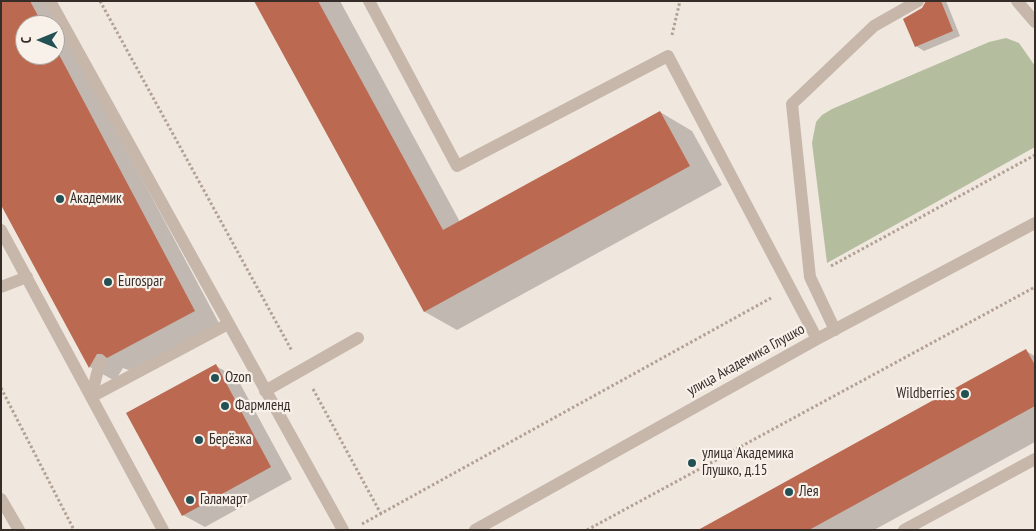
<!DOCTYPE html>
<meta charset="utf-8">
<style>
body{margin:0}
#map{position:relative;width:1036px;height:531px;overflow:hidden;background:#f0e7de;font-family:"PT Sans Narrow",sans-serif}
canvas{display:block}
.frame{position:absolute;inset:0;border:2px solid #362d29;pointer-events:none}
.north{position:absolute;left:15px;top:15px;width:50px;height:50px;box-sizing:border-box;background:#f8f1ea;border:1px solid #aaa39d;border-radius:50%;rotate:270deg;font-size:14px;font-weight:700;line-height:20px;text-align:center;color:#362d29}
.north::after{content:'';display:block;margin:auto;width:18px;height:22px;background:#235153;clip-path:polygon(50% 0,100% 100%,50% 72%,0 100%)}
</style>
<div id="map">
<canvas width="1036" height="531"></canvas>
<div class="frame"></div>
<div class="north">С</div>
</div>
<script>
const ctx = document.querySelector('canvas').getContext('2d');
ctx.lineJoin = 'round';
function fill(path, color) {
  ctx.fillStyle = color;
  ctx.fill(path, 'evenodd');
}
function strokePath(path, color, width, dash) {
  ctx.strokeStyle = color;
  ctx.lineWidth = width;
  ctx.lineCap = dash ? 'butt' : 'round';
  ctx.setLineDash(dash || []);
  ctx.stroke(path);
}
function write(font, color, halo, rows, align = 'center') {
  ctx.font = font + ' "PT Sans Narrow",sans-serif';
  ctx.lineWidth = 4.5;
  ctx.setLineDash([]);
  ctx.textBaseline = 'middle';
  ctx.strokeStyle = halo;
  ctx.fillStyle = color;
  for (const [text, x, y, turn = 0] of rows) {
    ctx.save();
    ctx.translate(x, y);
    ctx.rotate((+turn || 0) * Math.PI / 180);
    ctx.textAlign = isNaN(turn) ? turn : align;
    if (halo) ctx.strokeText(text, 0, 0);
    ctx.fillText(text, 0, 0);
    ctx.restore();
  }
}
fill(new Path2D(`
 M1006 38 1019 43 1035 66V147L827 263 812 143 816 122 822 115 832 109 989 42Z`), '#b4be9f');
fill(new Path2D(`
 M1 1H47L220 325 134 372 123 368 115 381 90 367 1 202ZM25 25H55V55H25Z
 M255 1H340L460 222 660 112 692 131 722 185 457 330 425 312Z
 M926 1H946L960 36 924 51 916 46Z
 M1026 351 1035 356V442L874 530H700Z
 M216 366 237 378 292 479 205 527 183 515Z`), '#0003');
fill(new Path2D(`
 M1 1H30L43 25H25V55H55V47L195 311 107 358 102 354H97L89 368 1 205Z
 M254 1H318L443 230 660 111 690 166 424 312Z
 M926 1H941L953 31 915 47 903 19 922 8Z
 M1026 349 1035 365V406L809 530H698Z
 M216 364 271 467 182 516 126 413Z`), '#bb6951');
strokePath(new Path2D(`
 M100 1 292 351
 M672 35 680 1
 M831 266 1035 155
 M1 388 74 530
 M313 389 381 514
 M362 524 771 298
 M587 530 1035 287`), '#b3a195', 3, [2.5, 2.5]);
strokePath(new Path2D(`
 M50 1 343 530
 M369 1 457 166 668 56 817 339
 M1017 1 1035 22
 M1 230 163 530
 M1 287 27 277
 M835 330 810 277 792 104 874 26 918 1
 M265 391 358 338
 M91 397 228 324
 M91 397 100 362
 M1 499 19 530
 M475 530 817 339 1035 223
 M904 530 1035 459`), '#c7b7ab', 12);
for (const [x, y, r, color] of [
 [60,199,5,"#235153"],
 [108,282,5,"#235153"],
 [215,378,5,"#235153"],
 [965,394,5,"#235153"],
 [225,406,5,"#235153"],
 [199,440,5,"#235153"],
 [692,463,5,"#235153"],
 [789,492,5,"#235153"],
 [190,500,5,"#235153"]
]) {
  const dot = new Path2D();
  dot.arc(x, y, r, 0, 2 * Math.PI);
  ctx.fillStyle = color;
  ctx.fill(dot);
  strokePath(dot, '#f8f1ea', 2);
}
write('15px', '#362d29', '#f8f1ea', [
 ["Академик",70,199],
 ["Eurospar",118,282],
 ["Ozon",225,378],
 ["Wildberries",955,394,"right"],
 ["Фармленд",235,406],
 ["Берёзка",209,440],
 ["улица Академика",702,454],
 ["Глушко, д.15",702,471],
 ["Лея",799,492],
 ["Галамарт",200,500]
], 'left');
write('15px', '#362d29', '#f8f1ea', [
 ["улица Академика Глушко",746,360,-29]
]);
</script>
